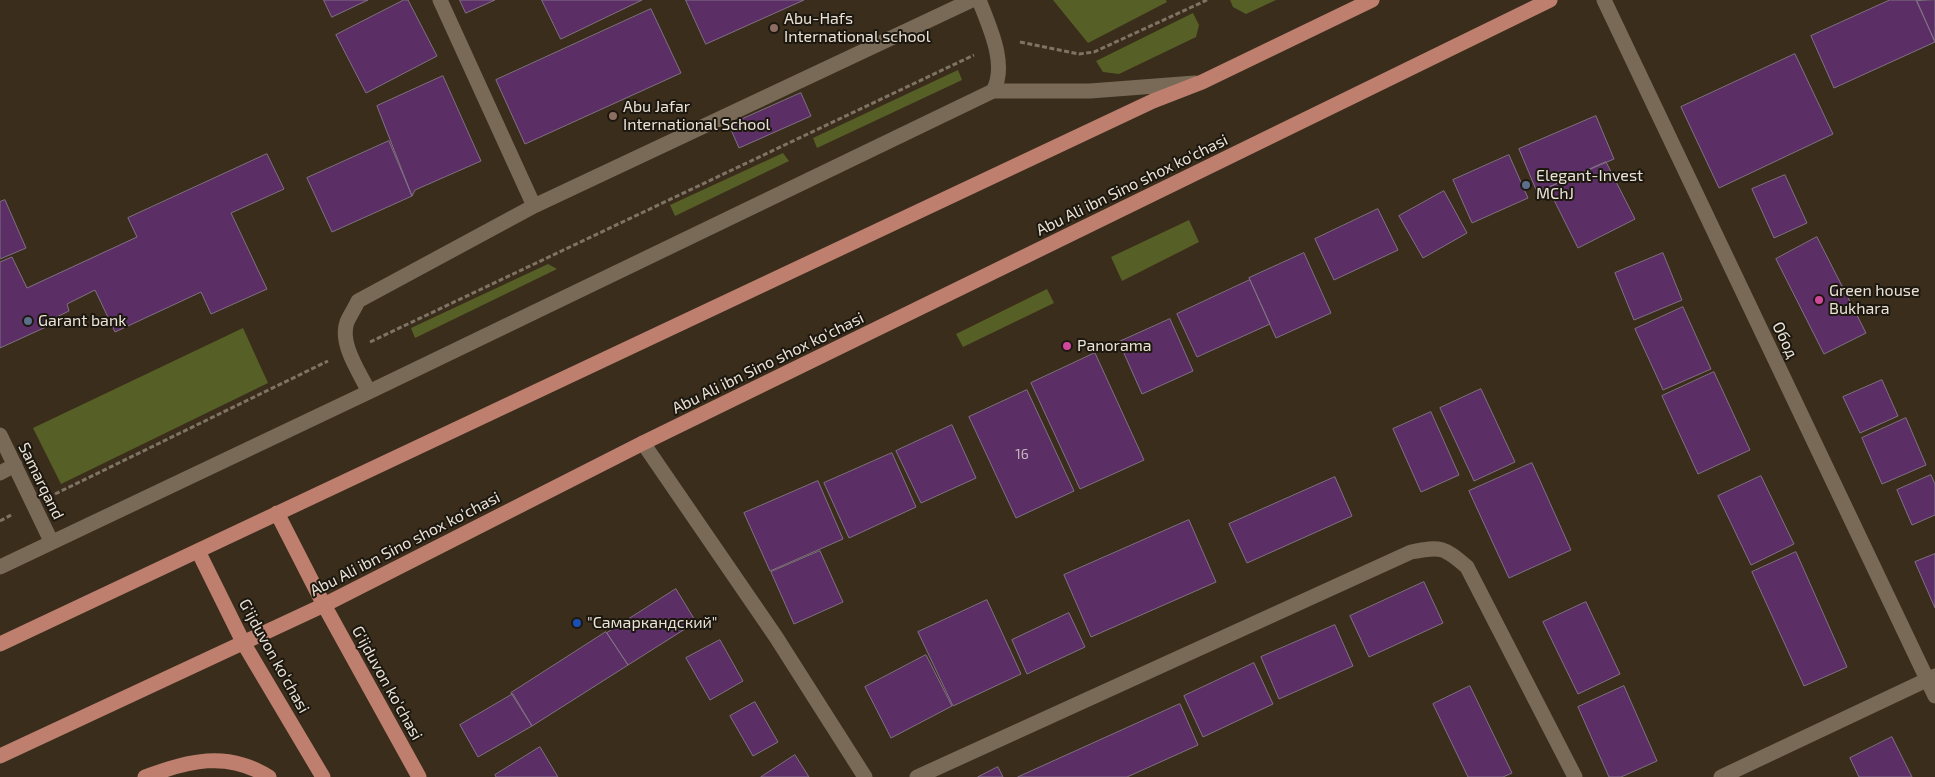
<!DOCTYPE html>
<meta charset="utf-8">
<style>
body{margin:0}
canvas{display:block;background:#3a2d1b}
</style>
<canvas width="1935" height="777"></canvas>
<script>
const ctx = document.querySelector('canvas').getContext('2d');
ctx.lineJoin = 'round';
function fill(path, color) {
  ctx.fillStyle = color;
  ctx.fill(path, 'evenodd');
}
function strokePath(path, color, width, dash) {
  ctx.strokeStyle = color;
  ctx.lineWidth = width;
  ctx.lineCap = dash ? 'butt' : 'round';
  ctx.setLineDash(dash || []);
  ctx.stroke(path);
}
function write(font, color, halo, rows, align = 'center') {
  ctx.font = font + ' "Exo 2",sans-serif';
  ctx.lineWidth = 4;
  ctx.setLineDash([]);
  ctx.textBaseline = 'middle';
  ctx.strokeStyle = halo;
  ctx.fillStyle = color;
  for (const [text, x, y, turn = 0] of rows) {
    ctx.save();
    ctx.translate(x, y);
    ctx.rotate((+turn || 0) * Math.PI / 180);
    ctx.textAlign = isNaN(turn) ? turn : align;
    if (halo) ctx.strokeText(text, 0, 0);
    ctx.fillText(text, 0, 0);
    ctx.restore();
  }
}
fill(new Path2D(`
 M1053 0H1166L1167 2 1088 43Z
 M1230 0H1276L1246 14 1233 7Z
 M1193 13 1199 25 1196 37 1119 74 1103 72 1096 61Z
 M958 70 962 80 817 148 813 138Z
 M783 153 789 161 675 216 670 205Z
 M1189 220 1199 242 1122 281 1111 257Z
 M548 264 557 269 415 338 411 328Z
 M1047 289 1054 303 963 347 956 334Z
 M243 328 268 383 61 484 33 428Z`), '#565f26');
const building = new Path2D(`
 M324 0H368L332 17Z
 M404 0H408L437 56 366 93 336 35Z
 M460 0H495L466 13Z
 M542 0H642L561 39Z
 M686 0H804L706 44Z
 M1890 0H1916L1935 42 1834 88 1811 36Z
 M1935 0V42L1917 1Z
 M651 9 681 73 525 144 496 80Z
 M1795 54 1833 134 1719 188 1681 107Z
 M443 76 481 161 415 190 412 196 377 106Z
 M801 93 811 116 739 148 729 125Z
 M1596 116 1614 159 1537 192 1519 149Z
 M389 141 412 196 332 232 307 178Z
 M267 154 284 189 231 213 267 289 211 314 201 292 115 332 95 290 67 304 69 311 44 323 46 327 0 348V262L12 257 27 288 137 237 128 218Z
 M1509 155 1528 198 1472 223 1453 180Z
 M1606 162 1635 219 1578 248 1548 188Z
 M1785 175 1807 223 1774 238 1752 189Z
 M1444 191 1467 233 1423 258 1399 216Z
 M5 200 26 248 0 259V202Z
 M1378 209 1398 250 1334 280 1315 239Z
 M1817 237 1866 333 1824 354 1776 259Z
 M1304 253 1331 313 1276 338 1249 278Z
 M1663 253 1682 300 1634 320 1615 273Z
 M1250 280 1270 324 1197 357 1177 314Z
 M1683 307 1711 369 1663 390 1635 329Z
 M1170 319 1193 371 1142 394 1119 342Z
 M1095 353 1144 460 1080 489 1031 383Z
 M1714 372 1750 450 1698 474 1662 396Z
 M1882 380 1898 416 1860 433 1843 397Z
 M1481 389 1515 462 1474 481 1440 408Z
 M1027 390 1074 491 1016 518 969 417Z
 M1431 412 1459 475 1421 492 1393 429Z
 M1906 418 1926 465 1882 484 1862 438Z
 M952 425 976 478 921 503 896 451Z
 M892 453 916 507 849 538 824 483Z
 M1532 463 1571 550 1509 578 1469 491Z
 M1931 475 1935 484V515L1912 525 1897 490Z
 M1761 476 1794 544 1751 565 1718 496Z
 M1335 477 1352 516 1247 563 1229 524Z
 M818 481 843 539 770 571 744 513Z
 M1189 520 1216 582 1091 637 1064 575Z
 M820 551 843 602 794 624 771 572Z
 M1796 552 1847 667 1804 686 1752 572Z
 M1935 554V608L1915 562Z
 M1424 582 1443 623 1369 657 1350 616Z
 M676 589 696 622 628 665 607 633Z
 M987 600 1021 674 953 706 918 632Z
 M1586 602 1620 674 1578 694 1543 622Z
 M1069 613 1085 647 1027 674 1012 640Z
 M1335 625 1353 666 1279 699 1261 657Z
 M606 632 628 665 532 726 511 693Z
 M720 640 743 681 710 700 686 658Z
 M926 655 952 706 891 738 865 687Z
 M1254 663 1273 704 1203 737 1184 696Z
 M1470 686 1512 773 1503 777H1468L1433 704Z
 M1624 686 1657 761 1621 777H1609L1578 707Z
 M513 694 532 726 478 757 460 725Z
 M755 702 778 742 753 756 730 716Z
 M1180 704 1198 745 1127 777H1018Z
 M1892 737 1912 777H1859L1850 758Z
 M540 747 558 777H496L495 775Z
 M795 755 809 777H761Z
 M998 767 1003 777H978Z`);
fill(building, '#5b2f66');
strokePath(building, '#807084', 1);
strokePath(new Path2D(`
 M1020 42 1079 54 1094 52 1207 0
 M370 342 974 55
 M55 494 328 361
 M0 521 13 514`), '#7e7364', 3, [5, 2.5]);
strokePath(new Path2D(`
 M440 0 534 206
 M979 0C989 26 1008 65 993 91
 M1604 0 1935 696
 M369 392C360 373 339 344 347 322 350 315 355 308 358 301L534 206 972 0
 M0 435 51 541
 M643 443 776 637 865 777
 M0 473 15 465
 M0 567 375 389 993 91H1090L1195 83
 M917 777 1411 552C1441 546 1444 547 1467 567L1575 777
 M1721 777 1935 676`), '#786a56', 15);
strokePath(new Path2D(`
 M277 513 324 605 419 777
 M198 551 244 644 323 777
 M0 644 1153 101 1202 82 1372 0
 M0 756 324 605 643 443 1550 0
 M145 777C187 761 227 750 269 777`), '#be7f6f', 15);
for (const [x, y, r, color] of [
 [774,28,5,"#8d6e63"],
 [613,116,5,"#8d6e63"],
 [1526,185,5,"#5c6f8a"],
 [1819,300,5,"#d1479c"],
 [28,321,5,"#5c6f8a"],
 [1067,346,5,"#d1479c"],
 [577,623,5,"#1a4fb4"]
]) {
  const dot = new Path2D();
  dot.arc(x, y, r, 0, 2 * Math.PI);
  ctx.fillStyle = color;
  ctx.fill(dot);
  strokePath(dot, '#1c170f', 2);
}
write('14px', '#c6b5bb', null, [
 ["16",1022,454]
]);
write('16px', '#eae2d7', '#1c170f', [
 ["Abu-Hafs",784,19],
 ["International school",784,37],
 ["Abu Jafar",623,107],
 ["International School",623,125],
 ["Elegant-Invest",1536,176],
 ["MChJ",1536,194],
 ["Green house",1829,291],
 ["Bukhara",1829,309],
 ["Garant bank",38,321],
 ["Panorama",1077,346],
 ["\"Самаркандский\"",587,623]
], 'left');
write('16px', '#eae2d7', '#1c170f', [
 ["Abu Ali ibn Sino shox ko'chasi",1132,185,-26],
 ["Обод",1785,340,65],
 ["Abu Ali ibn Sino shox ko'chasi",768,363,-26],
 ["Samarqand",41,481,64],
 ["Abu Ali ibn Sino shox ko'chasi",405,544,-27],
 ["G'ijduvon ko‘chasi",274,656,61],
 ["G'ijduvon ko'chasi",387,683,61]
]);
</script>
